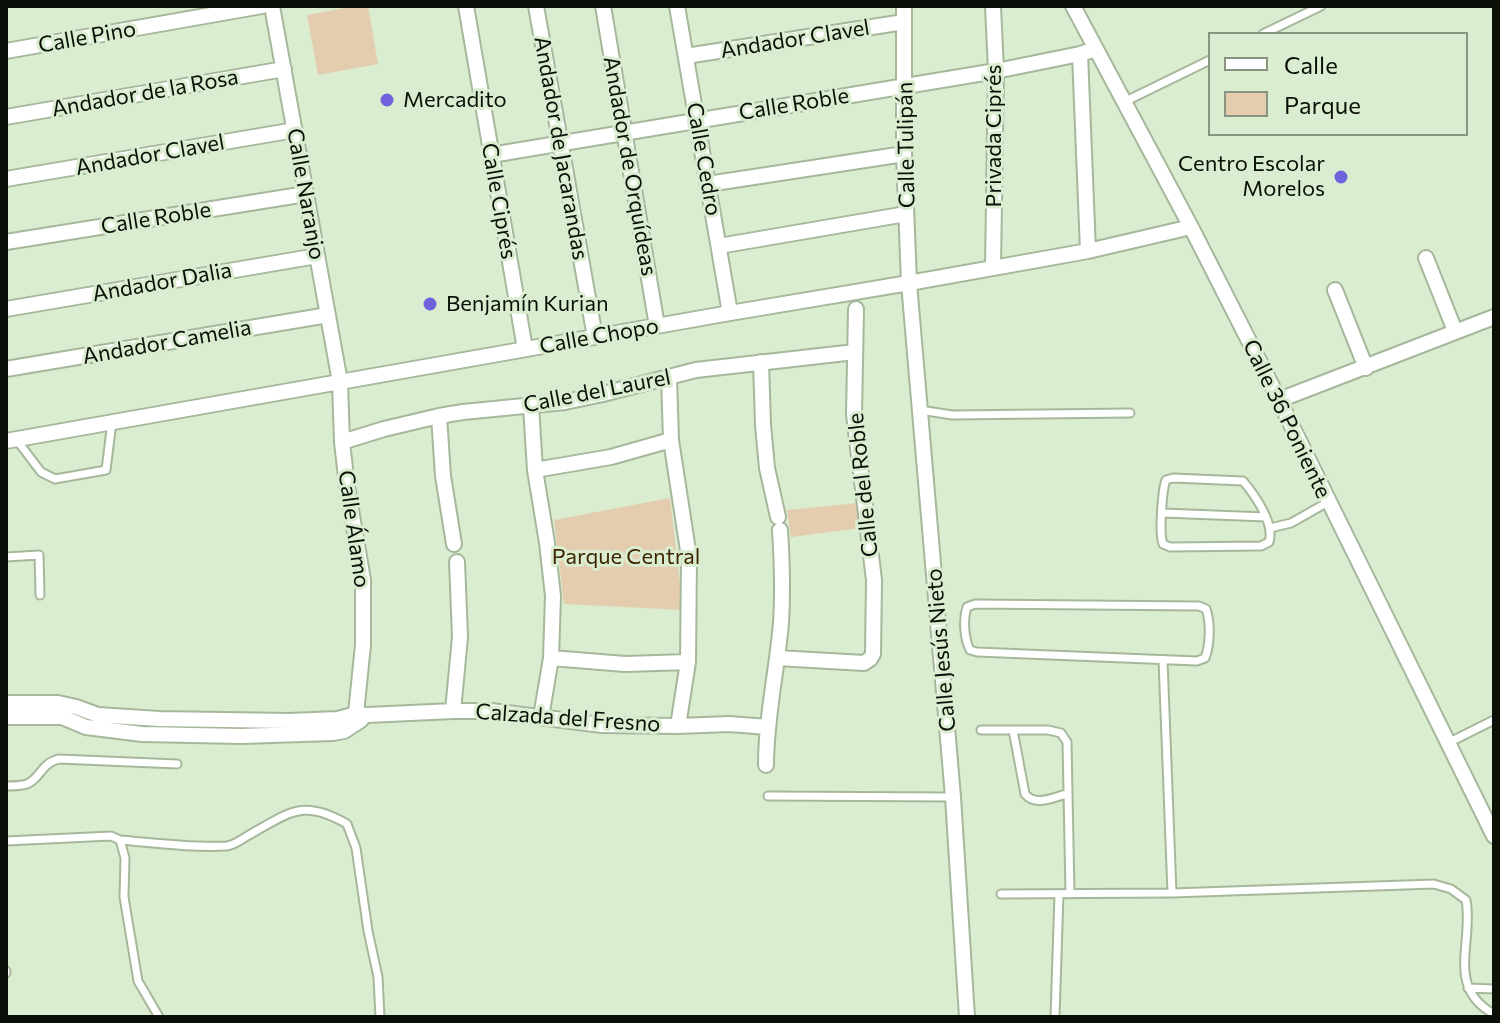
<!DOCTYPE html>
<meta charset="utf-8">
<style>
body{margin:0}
#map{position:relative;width:1500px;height:1023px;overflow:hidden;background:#daedd0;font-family:Commissioner,sans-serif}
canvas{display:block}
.frame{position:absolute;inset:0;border:8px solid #0a1007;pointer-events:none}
.legend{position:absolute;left:1208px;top:32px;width:260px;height:104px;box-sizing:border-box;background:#daedd0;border:2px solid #879580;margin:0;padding:10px 14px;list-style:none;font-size:24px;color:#0a1007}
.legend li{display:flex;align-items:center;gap:16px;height:40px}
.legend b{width:40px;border:2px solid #879580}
</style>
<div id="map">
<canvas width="1500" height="1023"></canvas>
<div class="frame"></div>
<ul class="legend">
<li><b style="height:10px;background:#fff"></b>Calle</li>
<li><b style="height:22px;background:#e4cdaf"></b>Parque</li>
</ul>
</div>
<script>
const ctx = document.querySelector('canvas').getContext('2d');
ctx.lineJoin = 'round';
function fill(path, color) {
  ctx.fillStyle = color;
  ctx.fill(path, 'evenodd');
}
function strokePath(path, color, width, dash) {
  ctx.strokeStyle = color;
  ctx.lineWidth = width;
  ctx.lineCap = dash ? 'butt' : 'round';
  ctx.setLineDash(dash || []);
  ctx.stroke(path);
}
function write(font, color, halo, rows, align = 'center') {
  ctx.font = font + ' Commissioner,sans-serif';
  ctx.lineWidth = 6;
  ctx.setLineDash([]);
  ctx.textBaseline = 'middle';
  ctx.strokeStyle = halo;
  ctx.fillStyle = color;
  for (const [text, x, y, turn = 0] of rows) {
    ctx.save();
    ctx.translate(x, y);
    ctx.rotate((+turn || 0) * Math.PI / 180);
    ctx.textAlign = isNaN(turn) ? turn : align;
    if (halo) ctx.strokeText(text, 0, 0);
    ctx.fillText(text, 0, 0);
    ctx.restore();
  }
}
fill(new Path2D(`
 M356 6H368L378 64 318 75 307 15Z
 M670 498 683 610 564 604 554 520Z
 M858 503 861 528 791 537 787 510Z`), '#e4cdaf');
const lane = new Path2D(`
 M1263 34 1321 6
 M1124 102 1210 60
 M920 410 952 415 1130 413
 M16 439 41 472 55 479 106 470 112 422
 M1173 478 1243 481C1255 495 1275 524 1269 542L1261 546 1170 547 1163 544C1159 534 1162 490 1166 480Z
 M1163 513 1266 517
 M1270 528 1291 523 1328 502
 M6 557 39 555 40 595
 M975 604 1199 606 1206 609C1211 623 1210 645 1205 658L1197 661 977 652 970 650C964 638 963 619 967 607Z
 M1163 660 1172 893
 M981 730H1048L1061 733 1067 742 1070 894
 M1013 730 1025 794C1036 807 1053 797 1067 794
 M1448 743 1494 720
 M6 786C12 786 21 786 27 784 41 778 41 763 59 759L177 764
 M768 796 953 797
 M120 840C155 843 192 848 227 846 235 845 242 839 249 835 289 813 302 798 347 824L356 848 368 931 378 977 380 1017
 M6 841 111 836 120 840 125 858 124 897 138 981 159 1017
 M1001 894 1172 893 1434 884 1451 889 1466 900C1474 942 1445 987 1494 1014
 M6 971V973
 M1468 988 1494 989
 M1055 1017 1059 894`);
const street = new Path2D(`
 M272 6 340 382 342 442 347 486 363 580V645L355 723
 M466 6 525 349
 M536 6 595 337
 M603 6 657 326
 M677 6 730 313
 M904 6V154L909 283 953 797 967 1017
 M993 6 996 71 993 267
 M1073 6 1191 227 1279 400 1494 836
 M6 51 262 6
 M1080 54 1088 251
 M686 56 904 22
 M6 117 284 69
 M491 155 996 71 1080 54 1096 49
 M6 179 295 130
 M708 184 904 154
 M6 242 306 194
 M719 246 906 214
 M1426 258 1455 331
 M1335 290 1366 368
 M6 309 317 256
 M761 362 763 425 767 468 778 517
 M6 369 328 315
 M669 377 671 440 689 557 688 662 678 726
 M1279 400 1494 317
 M531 406 535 470 547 543 553 596 551 658 541 717
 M439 416 443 476 454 544
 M6 441 730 313 909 283 1088 251 1191 227
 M342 442 384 429 439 416 463 412 565 402 603 394 696 370 855 352
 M535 470 611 457 671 440
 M551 658 625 664 688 662
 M777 658 864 663 870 659 873 654 874 580 854 415 856 309
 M6 703H58L76 707 98 715 159 719 289 721 338 719 356 714 368 715 453 711H491L602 725 678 726 729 724 768 727
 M453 711 460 637 457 562
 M6 717H62L86 727 142 734 241 736 333 733 344 731 361 720
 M766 765C766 717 777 670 781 623 783 592 782 561 780 530`);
strokePath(lane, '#a6b89c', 11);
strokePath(street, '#a6b89c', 18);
strokePath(lane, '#fff', 7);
strokePath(street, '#fff', 14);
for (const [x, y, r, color] of [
 [387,100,8,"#7062dd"],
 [1341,177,8,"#7062dd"],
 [430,304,8,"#7062dd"]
]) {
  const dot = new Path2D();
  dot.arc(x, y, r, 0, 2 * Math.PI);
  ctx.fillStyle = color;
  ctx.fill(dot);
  strokePath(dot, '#daedd0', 3);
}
write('22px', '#0a1007', '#daedd0', [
 ["Calle Pino",87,37,-10],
 ["Andador Clavel",795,39,-9],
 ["Andador de la Rosa",145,93,-10],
 ["Calle Roble",794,104,-9],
 ["Privada Ciprés",994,136,-90],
 ["Calle Tulipán",906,145,-91],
 ["Andador de Jacarandas",561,148,80],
 ["Andador Clavel",150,155,-10],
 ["Calle Cedro",704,159,80],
 ["Andador de Orquídeas",630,166,80],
 ["Calle Naranjo",306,194,80],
 ["Calle Ciprés",499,201,80],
 ["Calle Roble",156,218,-9],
 ["Andador Dalia",162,282,-10],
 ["Calle Chopo",599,336,-10],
 ["Andador Camelia",167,342,-10],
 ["Calle del Laurel",597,391,-11],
 ["Calle 36 Poniente",1287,419,64],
 ["Calle del Roble",863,485,-96],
 ["Calle Álamo",354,529,82],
 ["Calle Jesús Nieto",941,650,-95],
 ["Calzada del Fresno",568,718,4]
]);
write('22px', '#0a1007', '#daedd0', [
 ["Mercadito",403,100],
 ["Centro Escolar",1325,164,"right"],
 ["Morelos",1325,189,"right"],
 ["Benjamín Kurian",446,304]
], 'left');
write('22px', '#3e2600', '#daedd0', [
 ["Parque Central",626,557]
]);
</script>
